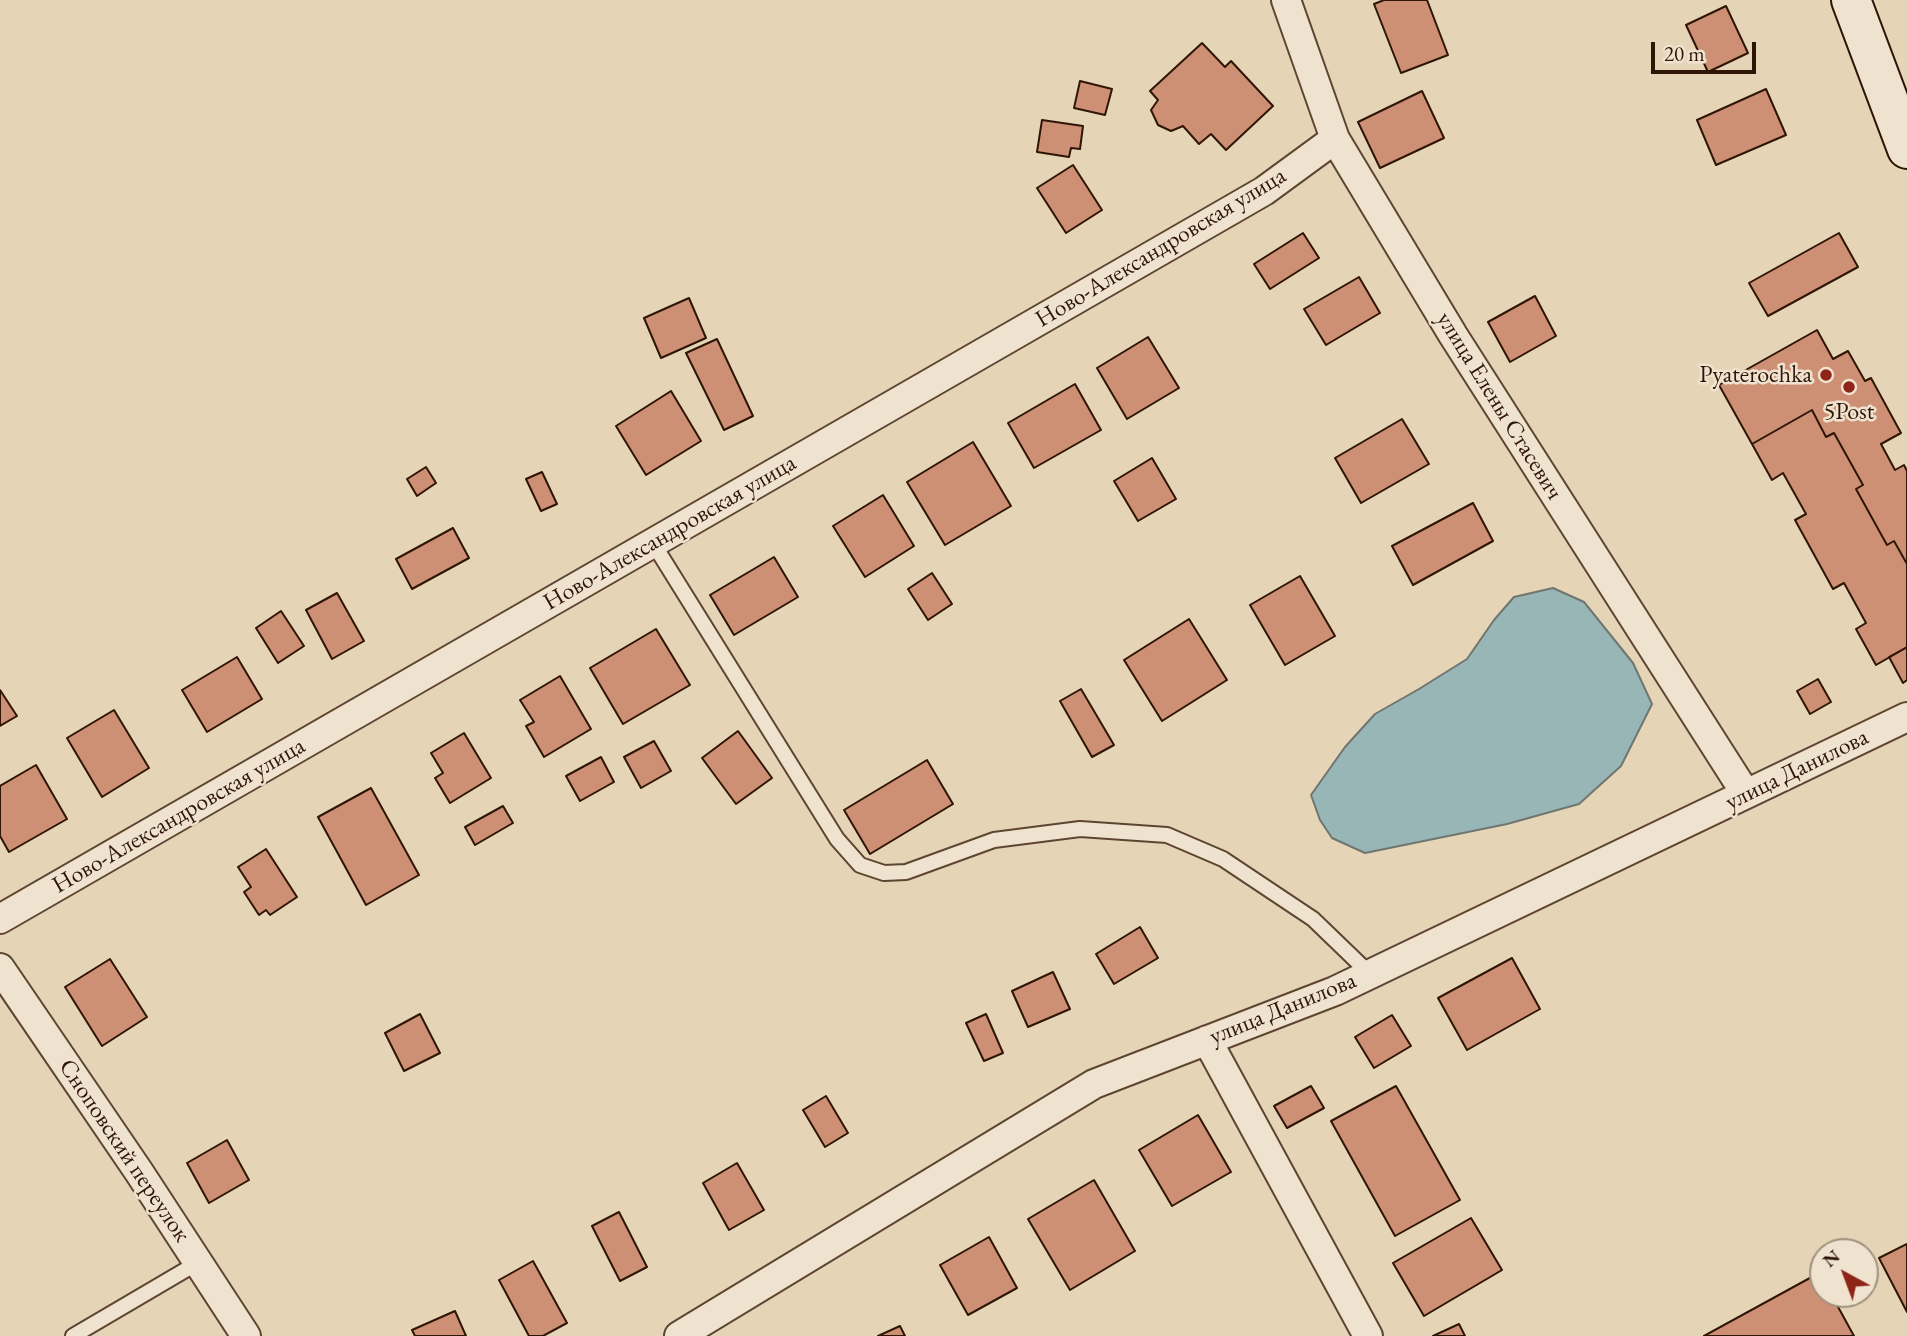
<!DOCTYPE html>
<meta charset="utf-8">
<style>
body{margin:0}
#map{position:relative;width:1907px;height:1336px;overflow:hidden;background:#e6d4b6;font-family:"EB Garamond",serif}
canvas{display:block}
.north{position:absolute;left:1809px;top:1238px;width:70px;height:70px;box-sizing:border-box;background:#efe3d0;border:2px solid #a2917f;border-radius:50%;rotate:319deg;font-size:19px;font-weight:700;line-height:28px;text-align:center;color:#2f1505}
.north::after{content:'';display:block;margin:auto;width:24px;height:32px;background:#8f2418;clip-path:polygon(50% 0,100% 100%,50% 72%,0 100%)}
.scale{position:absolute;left:1651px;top:42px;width:105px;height:32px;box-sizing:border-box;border:4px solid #2f1505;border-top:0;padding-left:9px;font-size:21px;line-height:24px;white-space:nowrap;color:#2f1505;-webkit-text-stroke:5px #efe3d0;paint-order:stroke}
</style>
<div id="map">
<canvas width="1907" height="1336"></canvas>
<div class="north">N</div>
<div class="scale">20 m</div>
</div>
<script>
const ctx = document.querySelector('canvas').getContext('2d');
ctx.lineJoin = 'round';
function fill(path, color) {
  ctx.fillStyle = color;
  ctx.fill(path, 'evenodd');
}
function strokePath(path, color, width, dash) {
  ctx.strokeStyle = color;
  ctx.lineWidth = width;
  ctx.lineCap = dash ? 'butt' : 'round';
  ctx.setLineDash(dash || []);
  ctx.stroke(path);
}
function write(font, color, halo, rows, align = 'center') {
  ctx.font = font + ' "EB Garamond",serif';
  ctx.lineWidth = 5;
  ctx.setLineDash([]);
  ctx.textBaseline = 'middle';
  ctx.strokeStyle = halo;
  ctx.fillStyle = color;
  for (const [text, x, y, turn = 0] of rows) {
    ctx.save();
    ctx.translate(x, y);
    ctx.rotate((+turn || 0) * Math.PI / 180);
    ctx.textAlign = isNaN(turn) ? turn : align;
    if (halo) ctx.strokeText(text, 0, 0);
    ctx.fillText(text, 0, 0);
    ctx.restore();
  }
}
const water = new Path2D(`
 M1553 588 1584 602 1633 663 1652 704 1621 766 1579 804 1507 824 1365 853 1332 838 1320 820 1311 795 1345 747 1375 714 1419 689 1467 659 1494 620 1514 597Z`);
fill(water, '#99b6b7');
strokePath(water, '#6f7670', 2);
const building = new Path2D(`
 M1384 0H1427L1448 55 1401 73 1374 4Z
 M1726 6 1748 53 1708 72 1686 25Z
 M1202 43 1225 67 1231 61 1273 106 1226 150 1211 134 1199 144 1183 126 1171 131 1158 125 1151 110 1158 100 1150 91Z
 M1080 81 1112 89 1105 115 1074 108Z
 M1766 89 1786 135 1716 165 1697 120Z
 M1422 91 1444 138 1380 168 1358 122Z
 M1042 120 1083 126 1080 149 1071 148 1069 157 1037 152Z
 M1073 165 1102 210 1066 233 1037 188Z
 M1303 233 1319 258 1270 289 1254 264Z
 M1839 233 1858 267 1768 316 1749 283Z
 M1359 277 1380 313 1326 345 1304 309Z
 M1535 296 1556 336 1510 362 1488 322Z
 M689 298 706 338 661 358 644 318Z
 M1817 330 1833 359 1848 351 1865 381 1871 378 1901 433 1881 444 1895 470 1904 465 1907 471V564L1894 541 1887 545 1856 489 1863 485 1834 433 1826 437 1812 410 1752 444 1719 385Z
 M1148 337 1179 388 1127 419 1097 368Z
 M717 339 753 416 724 430 686 353Z
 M1075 384 1101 430 1034 468 1008 423Z
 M671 391 701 441 646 475 616 426Z
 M1812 410 1826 437 1834 433 1863 485 1856 489 1887 545 1894 541 1907 564V647L1876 665 1856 629 1866 623 1844 583 1833 589 1795 520 1806 514 1783 473 1772 480 1752 444Z
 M1402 419 1429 464 1361 503 1335 458Z
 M973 442 1011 506 945 545 907 482Z
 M1152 458 1176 499 1138 521 1114 481Z
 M426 467 436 483 417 496 407 479Z
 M542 472 557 504 541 511 526 479Z
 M883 495 914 546 865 577 833 526Z
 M1473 503 1493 541 1413 585 1392 546Z
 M453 528 469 558 412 589 396 559Z
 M774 557 798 597 734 635 710 595Z
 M932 573 952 604 928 620 908 589Z
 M1300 576 1335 636 1285 665 1250 605Z
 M337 593 364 641 332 659 306 610Z
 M281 611 304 646 278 663 256 628Z
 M1189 619 1227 680 1162 721 1124 660Z
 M656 629 690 685 623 724 590 668Z
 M1907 647V680L1903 683 1889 657Z
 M237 657 262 699 207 732 182 690Z
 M560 676 591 729 544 757 526 726 534 722 520 700Z
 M1818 679 1831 702 1810 714 1797 691Z
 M1081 689 1114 745 1092 757 1060 701Z
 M0 690 17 716 0 726Z
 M114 710 149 768 102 797 67 738Z
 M738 731 772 778 736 804 702 758Z
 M464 733 491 778 450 803 435 778 443 773 431 753Z
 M654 741 671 771 641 788 624 757Z
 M601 757 614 782 580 801 566 776Z
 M927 760 953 804 870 854 844 810Z
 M36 765 67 819 9 852 0 836V786Z
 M371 788 419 875 366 905 318 817Z
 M503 806 513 823 475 845 465 827Z
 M266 849 297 897 270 915 266 910 259 915 244 892 251 887 238 867Z
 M1140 927 1158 958 1114 984 1096 954Z
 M1512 958 1540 1009 1467 1050 1438 998Z
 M110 959 147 1017 102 1046 65 987Z
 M1053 972 1070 1009 1028 1027 1012 991Z
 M420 1014 440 1053 404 1071 385 1033Z
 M986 1014 1003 1053 984 1061 966 1023Z
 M1392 1015 1411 1046 1374 1068 1355 1037Z
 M1311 1086 1324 1108 1287 1128 1274 1106Z
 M1396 1086 1460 1200 1395 1236 1331 1121Z
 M826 1096 848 1133 825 1147 803 1110Z
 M1198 1115 1231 1172 1172 1206 1139 1150Z
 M227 1140 249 1180 209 1203 187 1163Z
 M737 1163 764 1210 729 1230 703 1183Z
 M1094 1180 1135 1251 1070 1290 1028 1219Z
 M619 1212 647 1267 620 1281 592 1226Z
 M1471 1218 1502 1270 1424 1316 1393 1263Z
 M989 1237 1017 1288 968 1315 940 1265Z
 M1907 1244V1312L1879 1258Z
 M533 1261 567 1323 543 1336H529L499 1280Z
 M1819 1273 1823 1280V1294H1831L1854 1336H1704Z
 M455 1311 466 1336H415L412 1330Z
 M1459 1324 1465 1336H1433Z
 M900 1326 905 1336H878Z`);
fill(building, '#cd9074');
strokePath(building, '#2f1505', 2);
const lane = new Path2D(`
 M653 543 837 839 860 865 884 873 906 872 994 840 1080 829 1167 835 1223 859 1313 919 1370 974
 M73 1336 199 1262`);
const street = new Path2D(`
 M1286 0 1335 139 1453 335 1746 794
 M0 919 1264 191 1335 139
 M0 968 139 1172 246 1336
 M1207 1040 1368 1336
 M679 1336 1094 1084 1335 991 1907 717`);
const secondary = new Path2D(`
 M1851 0 1907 149`);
strokePath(lane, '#5d4531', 18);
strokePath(street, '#5d4531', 32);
strokePath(secondary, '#2f1505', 42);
strokePath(lane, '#efe3d0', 14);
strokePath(street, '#efe3d0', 28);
strokePath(secondary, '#efe3d0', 38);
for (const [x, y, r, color] of [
 [1826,375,7,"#8f2418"],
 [1849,387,7,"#8f2418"]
]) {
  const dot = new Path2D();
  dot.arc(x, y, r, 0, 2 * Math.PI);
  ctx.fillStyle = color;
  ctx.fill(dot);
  strokePath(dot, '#efe3d0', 2.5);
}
write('24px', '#2f1505', '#efe3d0', [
 ["Ново-Александровская улица",1161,248,-31],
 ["улица Елены Стасевич",1499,406,58],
 ["Ново-Александровская улица",670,533,-30],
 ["улица Данилова",1797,770,-26],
 ["Ново-Александровская улица",179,816,-30],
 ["улица Данилова",1283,1009,-22],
 ["Сноповский переулок",124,1151,56]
]);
write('24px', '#2f1505', '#efe3d0', [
 ["Pyaterochka",1812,375],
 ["5Post",1849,412,"center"]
], 'right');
</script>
